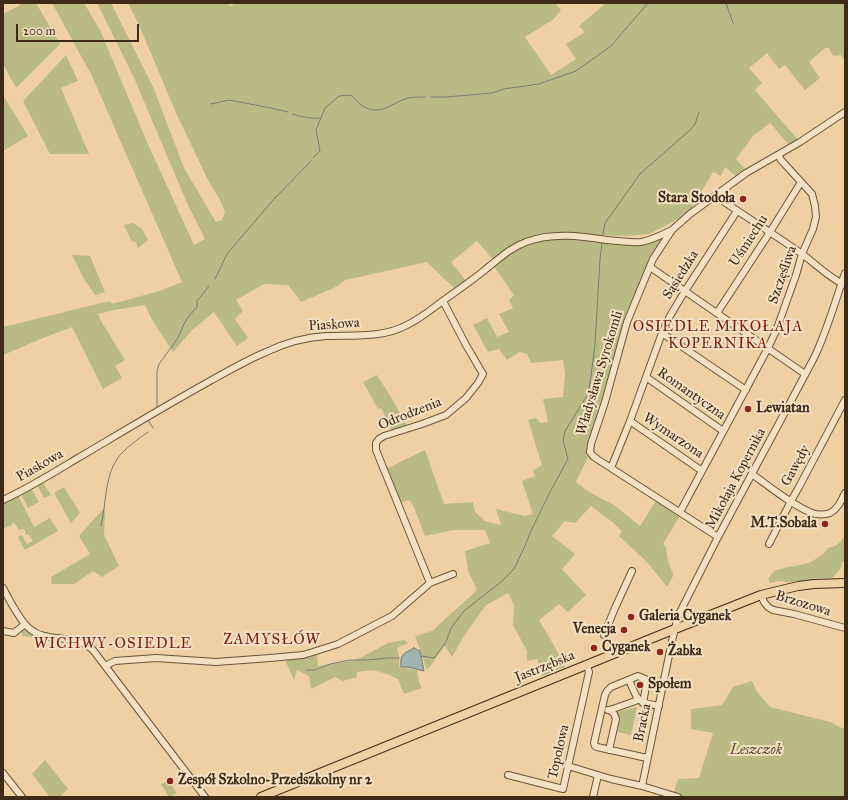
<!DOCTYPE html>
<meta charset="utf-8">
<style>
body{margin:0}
#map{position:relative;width:848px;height:800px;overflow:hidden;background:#eed0a3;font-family:"IM FELL Great Primer",serif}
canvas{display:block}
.frame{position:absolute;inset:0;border:4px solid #3f2a19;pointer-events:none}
.scale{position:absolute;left:16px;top:24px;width:123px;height:18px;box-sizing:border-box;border:2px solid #3f2a19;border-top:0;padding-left:5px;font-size:12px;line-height:14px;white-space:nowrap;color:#3f2a19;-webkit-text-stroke:3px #f4e0c3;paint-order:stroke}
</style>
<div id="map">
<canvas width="848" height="800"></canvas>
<div class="frame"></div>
<div class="scale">200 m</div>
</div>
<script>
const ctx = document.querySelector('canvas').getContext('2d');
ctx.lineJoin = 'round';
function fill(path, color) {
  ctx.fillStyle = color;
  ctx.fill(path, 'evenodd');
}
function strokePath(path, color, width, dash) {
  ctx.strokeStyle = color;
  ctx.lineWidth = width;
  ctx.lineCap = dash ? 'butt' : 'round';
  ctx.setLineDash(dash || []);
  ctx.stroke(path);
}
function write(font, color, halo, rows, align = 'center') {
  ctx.font = font + ' "IM FELL Great Primer",serif';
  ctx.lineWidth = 4;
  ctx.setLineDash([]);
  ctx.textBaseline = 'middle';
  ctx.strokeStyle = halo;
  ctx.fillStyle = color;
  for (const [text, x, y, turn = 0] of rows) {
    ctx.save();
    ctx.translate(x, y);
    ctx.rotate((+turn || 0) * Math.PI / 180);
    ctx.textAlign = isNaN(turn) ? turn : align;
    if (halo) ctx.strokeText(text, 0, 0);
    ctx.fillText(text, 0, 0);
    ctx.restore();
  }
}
fill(new Path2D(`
 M19 3H36L60 44 17 87 15 86 3 64V14L20 5Z
 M52 3H84L100 30 147 142 194 245 205 239 187 203 135 80 97 3H111L154 89 184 168 216 222 222 220 225 212 220 200 209 182 176 113 139 25 128 3H228L230 6 238 3H555L561 10 554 19 525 37 551 75 576 59 566 44 585 32 579 26 606 3H845V61L841 55 833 56 829 48H825L809 62 820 78 805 90 785 65 779 69 767 53 749 68 762 83 755 90 799 141 790 146 770 123 753 136 736 159 747 171 737 177 725 167 721 176 713 172 690 211 678 219 649 234 627 236 596 235V240L632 245 666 235 667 237 654 251 624 324 586 455 588 457 576 482 589 492 614 505 640 526 656 501 680 516 663 544 666 547 668 561 673 574V576L667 587 647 562 619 536 622 531 611 521 591 506 575 523 565 521 552 536 575 554 562 569 586 595 568 612 559 604 539 620 560 656 565 667 543 676 537 659 527 661V651L513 625 514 605 508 593 485 606 464 636 452 657 445 646 427 670 415 636 432 631 477 590 468 571 465 551 490 543 485 530H454L425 536 415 510 410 500 400 503 386 469 425 450 444 504 473 502 475 512 485 521 501 525 496 509 525 516 533 514 522 481 535 476 533 471 542 465 528 420 536 418 541 423 548 422 543 399 563 397 565 373 563 360 531 363 527 354 520 352 507 360 499 349 488 352 473 325 487 318 497 337 509 332 499 314 513 308 509 300 514 295 495 268 494 261 477 241 451 262 466 281 455 289 427 262 345 280 338 286 301 302 288 285 264 284 236 300 243 311 235 319 248 338 237 346 214 312 192 330 173 352 151 318 145 305 114 310 98 314 101 321 125 360 115 366 122 378 103 389 72 327 43 338 3 355V327L110 301 112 304 159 291 182 282 92 76Z
 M66 55 78 81 61 88 89 154H50L23 101Z
 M3 95 28 136 3 151Z
 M133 223 142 229 148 240 138 248 135 241 132 242 124 225Z
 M72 255 90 256 105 292 95 295 84 279Z
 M377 375 391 397 407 426 392 431 381 408 378 409 363 382Z
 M43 483 51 495 44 498 37 485Z
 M64 487 80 513 71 523 54 493Z
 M31 488 39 502 28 508 21 494Z
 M18 495 34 527 50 518 58 531 25 550 18 537 22 535 27 544 33 541 29 535H26L25 530 23 529 19 530 14 522 11 525 3 529V515L4 514 3 512V502Z
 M105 507 104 535 119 566 102 577 93 571 74 584H52L51 577 90 554 79 536Z
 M845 536V562H842L841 568 832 578H815L807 580 790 582 779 581 770 583 768 579 774 571 788 567 795 566 808 563 816 559 823 554 828 548 837 545Z
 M26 630 34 635 45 639 22 636V631Z
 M404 640 408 643 397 648 399 656V667L417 670 419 682 422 688 404 694 398 679C383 672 375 668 357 672V677L343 681 335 677 311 689 309 676 297 670 294 680 285 660 317 654 318 666 351 661 362 657 388 643Z
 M752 681 757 692 770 707 830 722 842 728H845V797H672L678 779 699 778 713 733 691 729V709L722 705 733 687Z
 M637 707 631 735 618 732 619 721 618 720 616 712Z
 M45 760 68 789 60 797H50L32 774Z
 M168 780 177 793 169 797 161 784Z`), '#babb84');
const water = new Path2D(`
 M414 648 420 651 424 671 408 667H401C400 654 403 654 414 648Z`);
fill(water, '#9db4b0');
strokePath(water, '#777d74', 1);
strokePath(new Path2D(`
 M726 3 733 23
 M431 97H446L492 93 504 89 539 84 576 71 611 46 648 3
 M211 104 229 100 271 108 288 112
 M292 114C302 117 311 119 321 118
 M313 158 320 151 316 130 325 108 339 96 351 95C361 106 370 114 386 108 391 106 395 103 400 101 408 97 416 97 425 97
 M603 235 605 223 640 174 690 130 695 124 699 112
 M215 279 227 254 274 199 311 161
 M157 407V371L159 364 178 338 184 324 189 316 197 307V301L209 286
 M152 418 148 420 153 428
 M101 526C106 505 105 476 117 459 124 449 138 439 148 432
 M844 554H845
 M421 656 434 658 446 642 451 628 464 611 502 581 514 569 523 550 531 531 551 490 568 459 563 440 565 431 588 394 591 376 595 344 600 259 602 243
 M306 670H315L330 664 350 660H368L388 658H400`), '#777d74', 1);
const minor = new Path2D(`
 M716 196C744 216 774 234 802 254 816 264 829 278 845 285
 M650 267 805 374
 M717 313 770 232 801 182
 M662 333 746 390
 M646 377 723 431
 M630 421 702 471
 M611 468 630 421 662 333 670 316 685 291 737 211
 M752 474C770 487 792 505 812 513 817 515 825 515 830 513 838 509 841 501 845 493
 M3 500C29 488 53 473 78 458 122 432 165 406 210 381 228 371 247 360 266 352 285 343 306 337 327 336 354 335 383 338 407 325 421 318 432 309 444 300 458 290 473 280 486 269 500 258 510 248 526 242 552 232 581 236 607 240 618 241 630 243 641 242 652 240 662 235 672 230
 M680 512 768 348 776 331 796 275 802 254 813 229 816 217 815 206 812 194 781 160 778 155
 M718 537 597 459 593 456 590 452 591 444 605 402 627 322 653 259 672 230 690 214 746 173 800 142 845 112
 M769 544 791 501 799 487 845 400
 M430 583 376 450V443L379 439 384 436 422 424 446 415 466 398 478 383 483 374 480 369 466 345 443 301
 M3 588C9 599 20 622 30 629 48 644 73 632 93 650L205 797
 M761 595 764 602 768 607 773 610 794 614 845 628
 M3 631 14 633 25 624
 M604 635 615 608 632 571
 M105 666 115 661 156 658 216 662 270 658 303 655 313 652 338 644 392 616 430 583 453 574
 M629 680C638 700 635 702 659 706
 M643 703 647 681 645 679 638 676 611 687 607 691 605 695 594 743 595 746 597 747 647 758
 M608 710H610L638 700
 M609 750 616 719 614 714 610 710
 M568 766 611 779 642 786
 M3 773 22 797
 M508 775 563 789 589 672 587 665
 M593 797 598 775
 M678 797 642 786 672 641 678 616 718 537 814 358C827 331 835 302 845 273`);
const major = new Path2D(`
 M261 797 675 629 761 595 798 586 814 584 845 583`);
strokePath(minor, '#6b543c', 8);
strokePath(major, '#3f2a19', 10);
strokePath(minor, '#f4e0c3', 6);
strokePath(major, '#eed0a3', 8);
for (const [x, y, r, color] of [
 [743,199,4,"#8f2418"],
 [748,409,4,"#8f2418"],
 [825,524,4,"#8f2418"],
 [631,617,4,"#8f2418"],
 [624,630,4,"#8f2418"],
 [594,648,4,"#8f2418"],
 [660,652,4,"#8f2418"],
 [640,685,4,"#8f2418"],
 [170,781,4,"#8f2418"]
]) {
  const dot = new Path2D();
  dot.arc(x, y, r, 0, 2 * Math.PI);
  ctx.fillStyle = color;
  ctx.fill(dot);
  strokePath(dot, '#f4e0c3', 1.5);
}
write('bold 14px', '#3f2a19', '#f4e0c3', [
 ["Stara Stodoła",735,199,"right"],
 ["Lewiatan",756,409],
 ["M.T.Sobala",817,524,"right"],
 ["Galeria Cyganek",639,617],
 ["Venecja",616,630,"right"],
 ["Cyganek",602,648],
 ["Żabka",668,652],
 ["Społem",648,685],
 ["Zespół Szkolno-Przedszkolny nr 2",178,781]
], 'left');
write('14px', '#3f2a19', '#f4e0c3', [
 ["Uśmiechu",749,241,-57],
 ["Sąsiedzka",681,275,-58],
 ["Szczęśliwa",783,275,-71],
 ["Piaskowa",334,325,-4],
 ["Władysława Syrokomli",600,373,-73],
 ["Romantyczna",691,394,35],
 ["Odrodzenia",410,414,-22],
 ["Wymarzona",673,436,34],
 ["Piaskowa",40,466,-30],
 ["Gawędy",796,466,-61],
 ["Mikołaja Kopernika",736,479,-62],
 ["Brzozowa",803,604,17],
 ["Jastrzębska",545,667,-22],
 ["Bracka",643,723,-78],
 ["Topolowa",559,752,-77]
]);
write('italic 14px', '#58472e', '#f4e0c3', [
 ["Leszczok",756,751]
]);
ctx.letterSpacing = '1px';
write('15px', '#7a1f14', '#f4e0c3', [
 ["OSIEDLE MIKOŁAJA",718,327],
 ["KOPERNIKA",718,344],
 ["ZAMYSŁÓW",272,640],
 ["WICHWY-OSIEDLE",113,644]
]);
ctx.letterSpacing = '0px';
</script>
